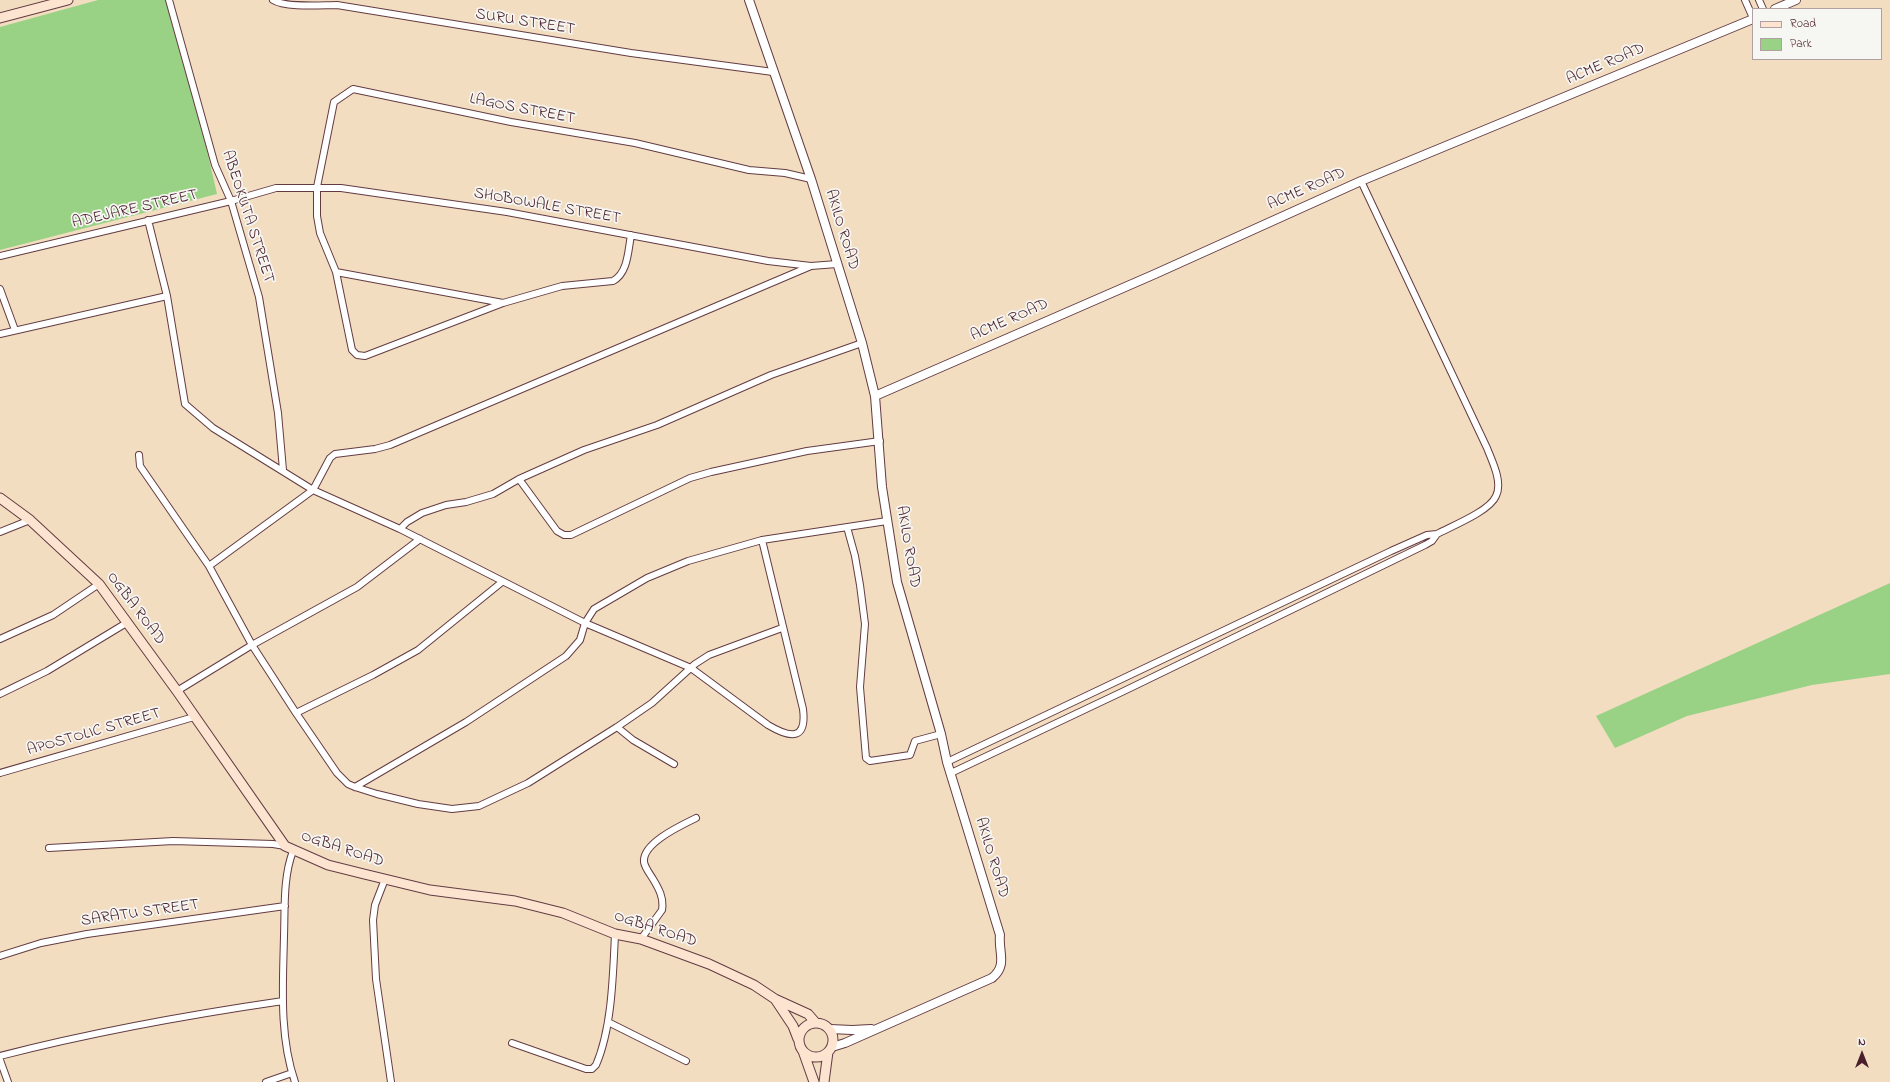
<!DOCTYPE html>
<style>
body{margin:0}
#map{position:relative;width:1890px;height:1082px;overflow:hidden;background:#f2ddc1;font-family:"Indie Flower",sans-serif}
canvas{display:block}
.legend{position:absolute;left:1752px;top:8px;width:130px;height:52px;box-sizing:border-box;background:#f6f6f2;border:1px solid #b1a0a2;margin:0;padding:5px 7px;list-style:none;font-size:12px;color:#4a1f2b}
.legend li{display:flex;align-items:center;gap:8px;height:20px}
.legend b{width:20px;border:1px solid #b1a0a2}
.north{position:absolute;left:1842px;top:1034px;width:40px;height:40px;-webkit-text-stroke:3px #f6f6f2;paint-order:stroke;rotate:0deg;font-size:11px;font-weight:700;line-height:16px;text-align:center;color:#4a1f2b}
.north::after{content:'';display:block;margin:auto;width:14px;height:18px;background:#4a1f2b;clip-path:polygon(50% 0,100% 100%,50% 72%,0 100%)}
</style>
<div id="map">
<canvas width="1890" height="1082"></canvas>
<ul class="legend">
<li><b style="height:5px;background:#fde4d1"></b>Road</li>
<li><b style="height:11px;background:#99d284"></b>Park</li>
</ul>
<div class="north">N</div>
</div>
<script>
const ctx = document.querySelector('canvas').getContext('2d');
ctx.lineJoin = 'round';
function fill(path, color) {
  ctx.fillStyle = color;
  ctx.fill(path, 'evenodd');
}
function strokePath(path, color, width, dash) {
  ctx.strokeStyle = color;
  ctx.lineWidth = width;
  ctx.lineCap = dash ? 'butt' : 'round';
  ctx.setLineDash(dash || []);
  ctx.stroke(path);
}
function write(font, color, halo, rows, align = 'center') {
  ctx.font = font + ' "Indie Flower",sans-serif';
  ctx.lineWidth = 3.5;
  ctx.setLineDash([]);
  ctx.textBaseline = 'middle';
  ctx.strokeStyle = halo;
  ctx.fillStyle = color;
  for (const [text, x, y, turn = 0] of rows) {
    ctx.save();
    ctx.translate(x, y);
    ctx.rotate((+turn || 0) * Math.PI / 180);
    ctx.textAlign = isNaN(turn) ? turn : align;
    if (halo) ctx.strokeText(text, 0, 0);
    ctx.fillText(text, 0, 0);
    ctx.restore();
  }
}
fill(new Path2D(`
 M98 0H167L191 81 217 194 0 250V27Z
 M1890 583V674L1812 685 1687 716 1615 748 1596 716Z`), '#99d284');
const minor = new Path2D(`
 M169 0 215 165 231 201 259 297 278 413 283 470
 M273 0C285 8 322 5 337 5L631 53 773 72
 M1745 0 1753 18
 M1759 0 1763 9
 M148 220 167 296 185 404 213 428 313 490 400 529 585 623 691 668 768 725C790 738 807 741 803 709L762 540
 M631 235C628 251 628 273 613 281L562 286 503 303 365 356 357 355 352 350 336 272 320 233 317 216V187L334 102 353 89 511 122 635 143 749 170 785 173 811 179
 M0 256 231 201 276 188H341L507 212 768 261 811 266
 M336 272 503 303
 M0 289 15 330
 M0 334 167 296
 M139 455 140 466 209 566 252 645 296 713 337 773 348 784 355 787 377 794 418 804 452 809 479 806 528 783 617 727 652 703 695 664 709 655 782 628
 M519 479 557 531 564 535H571L690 478 711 472 807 451 880 441
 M847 527 855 556 860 585 865 624 860 687 866 758 870 761 910 755 915 741 941 734
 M400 529 407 522 422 513 446 505 466 502 493 494 519 479 584 450 657 425 771 375 862 343
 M0 532 30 520
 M209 566 313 490 330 458 335 454 375 449 390 445 811 266 837 264
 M0 639 53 615 99 584
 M177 691 252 645 357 587 420 539
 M0 694 47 671 128 622
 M296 713 373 675 418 650 502 582
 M617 727 633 740 674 764
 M947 762 1391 551 1427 535 1437 534C1452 526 1490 511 1496 496 1503 482 1492 461 1487 448L1361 181
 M0 773 194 717
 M951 773 1124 691 1425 545 1432 541 1437 534
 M355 787 466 722 566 656 580 640 585 623 594 609 647 578 688 561 762 540 887 521
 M49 848 173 841 273 844 285 846
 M293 851C283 877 285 908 284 936 283 984 279 1036 295 1082
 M385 879 375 905 373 920 376 979 391 1082
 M641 939 662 910C664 898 659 889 653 879 650 874 645 868 644 862 642 843 682 825 696 818
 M0 956 41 943 87 934 285 906
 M608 1022 686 1061
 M512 1043 586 1069H592L596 1065C612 1028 613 975 615 934
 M0 1056C93 1032 187 1015 283 1001
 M0 1060 8 1082
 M266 1082 292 1073`);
const tertiary = new Path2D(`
 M749 0 811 179 862 343 875 396 882 487 897 582 941 734 947 762 1000 935C998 952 1008 965 992 978L845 1043 832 1047
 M1775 9 1796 0
 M875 396 1155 274 1361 181 1753 19
 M830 1029 852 1030 871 1029`);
const secondary = new Path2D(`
 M0 18 68 0
 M0 498 30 520 99 584 177 691 285 846 328 865 364 874 430 890 515 901 563 913 615 934 641 939 709 964 754 985 775 999 808 1014 815 1022
 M775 999 793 1026 798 1039
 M799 1040a17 17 0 1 1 34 0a17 17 0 1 1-34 0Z
 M803 1051 814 1082
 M824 1082 828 1052`);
strokePath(minor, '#633c42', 8);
strokePath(tertiary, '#633c42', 10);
strokePath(secondary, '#633c42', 11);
strokePath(minor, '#fff', 6);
strokePath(tertiary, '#fff', 8);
strokePath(secondary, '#fde4d1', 9);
write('16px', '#4a1f2b', '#f6f6f2', [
 ["SURU STREET",525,23,9],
 ["ACME ROAD",1606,65,-23],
 ["LAGOS STREET",522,110,11],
 ["ACME ROAD",1307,190,-24],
 ["SHOBOWALE STREET",547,207,10],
 ["ADEJARE STREET",135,210,-13],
 ["ABEOKUTA STREET",247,217,72],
 ["AKILO ROAD",841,230,73],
 ["ACME ROAD",1010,321,-24],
 ["AKILO ROAD",907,547,80],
 ["OGBA ROAD",135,609,53],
 ["APOSTOLIC STREET",94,733,-16],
 ["OGBA ROAD",342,850,18],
 ["AKILO ROAD",991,858,73],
 ["SARATU STREET",140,914,-8],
 ["OGBA ROAD",655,930,18]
]);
</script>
